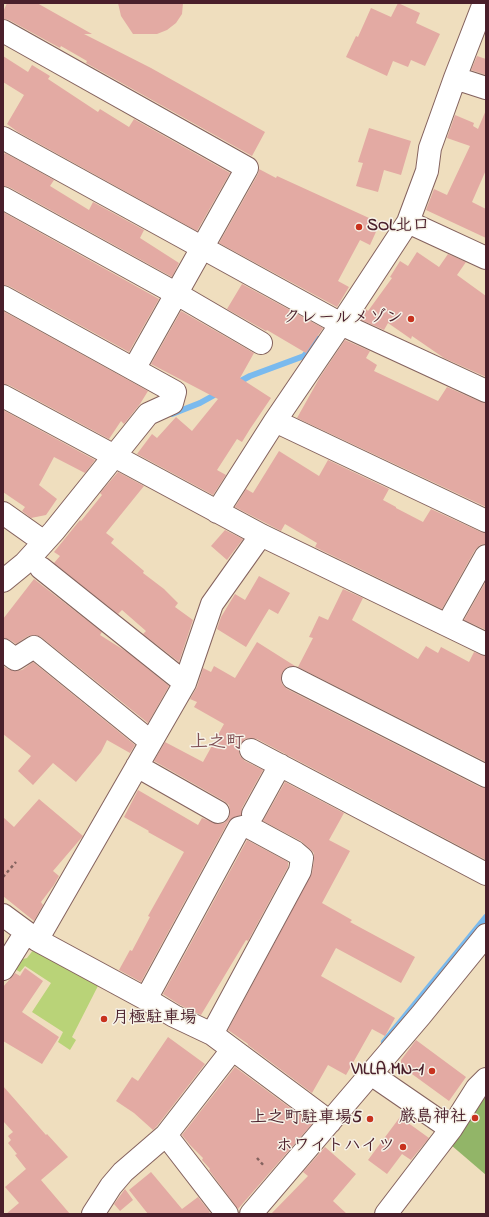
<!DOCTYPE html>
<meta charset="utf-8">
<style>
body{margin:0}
#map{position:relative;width:489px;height:1217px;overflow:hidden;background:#efdebe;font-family:"Indie Flower",sans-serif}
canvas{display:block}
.frame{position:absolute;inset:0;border:4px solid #4a1f2b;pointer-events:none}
</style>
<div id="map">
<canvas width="489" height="1217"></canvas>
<div class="frame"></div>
</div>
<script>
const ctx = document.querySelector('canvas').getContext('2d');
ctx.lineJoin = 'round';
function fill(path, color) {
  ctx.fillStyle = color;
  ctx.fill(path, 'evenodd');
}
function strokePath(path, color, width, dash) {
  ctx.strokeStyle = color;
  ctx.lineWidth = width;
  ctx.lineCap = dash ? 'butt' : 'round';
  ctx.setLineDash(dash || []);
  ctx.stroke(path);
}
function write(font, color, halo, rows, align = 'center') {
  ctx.font = font + ' "Indie Flower","Klee One",sans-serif';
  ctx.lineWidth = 3;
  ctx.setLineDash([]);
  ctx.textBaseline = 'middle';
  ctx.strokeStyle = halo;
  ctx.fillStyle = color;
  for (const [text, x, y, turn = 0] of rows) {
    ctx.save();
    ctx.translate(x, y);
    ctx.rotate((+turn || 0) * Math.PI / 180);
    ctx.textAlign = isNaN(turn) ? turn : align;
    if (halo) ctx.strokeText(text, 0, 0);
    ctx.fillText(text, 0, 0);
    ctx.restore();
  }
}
fill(new Path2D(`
 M37 945 101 980 72 1037 76 1040 70 1050 58 1042 63 1032 32 1012 51 983 25 966 20 972 13 968 19 960 27 958Z`), '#b9d378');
fill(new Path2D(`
 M486 1090V1175L451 1145Z`), '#92b568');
strokePath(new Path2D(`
 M237 383 250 376 304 356 318 339
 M172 414 200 403 218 393
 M384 1042 486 917`), '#7abaee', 6);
fill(new Path2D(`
 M7 3H37L92 34H84L151 68 265 132 252 156 86 63 87 61 61 46 60 48 9 20 3 19V12Z
 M118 3H183L182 14 176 23 167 30 157 34H133L121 16Z
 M398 3 420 13 416 23 440 34 425 66 411 60 408 67 393 61 387 76 346 57 356 36 358 37 371 8 391 17Z
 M3 56 28 72 32 65 50 76 48 79 98 112 100 109 129 127 134 119 230 173 197 231 18 132 7 124 24 95 3 82Z
 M477 56 486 59V75L471 70Z
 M486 110V170L472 202 486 209V238L426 210 434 189 447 195 470 146 447 138 455 115 474 123 473 126 478 129Z
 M369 128 411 141 401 175 384 170 378 192 356 186 363 163 358 162Z
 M5 153 54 180 50 186 89 210 93 202 144 230 140 238 179 263 172 277 9 187 3 186V156Z
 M259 169 276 178 277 176 380 223 370 245 360 240 338 281 349 287 337 307 219 243 258 174Z
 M3 212 159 299 129 352 9 286 3 285Z
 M417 252 439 267 448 254 466 262 457 275 486 296V377L444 358 412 336 411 339 388 323 384 330 359 319 366 309 368 311 392 278 390 277 400 261 408 266Z
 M242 284 323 328 306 353 267 330 266 331 227 309Z
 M3 311 148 391 140 404 124 424 121 421 109 439 9 385 3 384Z
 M181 311 254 353 240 378 271 398 250 429 242 442 237 439 217 470 226 475 213 495 137 454 152 434 157 438 176 417 192 431 218 399 151 364Z
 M345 340 370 351 366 358 377 365 374 371 438 401 447 387 481 402 486 403V507L297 418 320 377Z
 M3 410 95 460 85 473 54 457 39 485 57 499 46 515 31 518 22 511 25 507 3 492Z
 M279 451 319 476 328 460 389 489 383 500 396 507V508L423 522 431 509 481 532 486 533V544L480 545 475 550 442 609 323 551 315 547 317 543 285 524 281 531 235 507 246 489 253 493Z
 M118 472 144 486 106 533 114 539 111 543 144 571 143 573 164 589 178 603 175 607 193 620 179 662 143 634 146 631 122 610 118 614 54 563 60 556 54 552 80 520 81 521 102 495 100 493Z
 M225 530 243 539 227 560 211 546Z
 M259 576 290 593 278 614 269 609 246 647 217 629 221 617 235 594 245 600Z
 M34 579 102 632 100 635 127 652 169 686 148 723 41 637 35 635 28 636 16 644 10 640 3 638V619Z
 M486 581V630L464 620Z
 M343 589 363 598 352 620 418 659 426 646 438 653 441 647 469 662 474 652 486 656V762L298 667 313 638 309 637 319 616 328 620Z
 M257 642 295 666 287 667 282 673 281 679 282 684 287 689 480 787 486 788V860L257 739 250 738 245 739 240 745 239 751 240 756 245 761 263 770 242 808 241 815 232 818 228 822 141 982 119 970 130 950 132 951 150 917 148 916 184 852 148 832 149 831 124 817 138 790 198 825 202 818 218 824 224 823 229 818 230 812 229 805 224 801 154 761 165 742 203 762 224 724 194 707 197 702 190 699 197 687 203 668 211 672 214 666 235 678Z
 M33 662 135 745 130 753 107 740 101 752 76 782 53 763 33 785 18 771 31 756 3 734V666L8 669 15 671 22 670Z
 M285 782 344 813 329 840 350 851 322 903 352 920 350 922 415 957 401 983 336 948 321 976 395 1018 385 1036 372 1029 346 1075 328 1065 312 1093 248 1045V1044L228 1030 312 873 314 860V853L310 849 301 841 263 821Z
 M39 799 83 836 53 871 59 876 54 885 41 902 43 905 34 921 3 896V817L14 827Z
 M247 840 288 862V867L248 941 246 940 201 1015 180 1005 163 994Z
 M25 968 43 981 22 1012 59 1037 42 1064 3 1041V987L15 973 20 976Z
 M168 1037 205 1064 157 1126 153 1130 134 1113 116 1101 132 1077 138 1081Z
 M416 1040 466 1077 449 1101 401 1066V1060Z
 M235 1067 312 1124 238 1209 209 1170 210 1169 202 1160 203 1158 190 1145 182 1135Z
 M3 1086 46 1135 47 1134 68 1157 41 1180 70 1214H6L19 1203 5 1187 26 1169 15 1155 17 1154 8 1143 11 1140 8 1136 13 1132 3 1121Z
 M400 1117 429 1138 411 1160 402 1154 387 1174 368 1160Z
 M325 1147 356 1174 333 1201 347 1214H271L308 1176 303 1172Z
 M151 1172 182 1209 198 1197 210 1212 208 1214H148L129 1190Z
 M125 1189 133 1200 120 1211 114 1204Z`), '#e3aaa3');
const minor = new Path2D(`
 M3 31 247 168 134 369
 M455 78 486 88
 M3 138 341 324 486 391
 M3 198 177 294 261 343
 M408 222 486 258
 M3 297 175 392 172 403 148 414 54 531 25 563 3 581
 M3 396 261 535 486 644
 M275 421 486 521
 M217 512 275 421 341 324 408 222 427 171 430 148 455 78 484 3
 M3 513 44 542
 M41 568 185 683
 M447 625 486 556
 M3 650 15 659 34 647 151 742
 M293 678 486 776
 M251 750 486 874
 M137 766 218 812
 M253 814 280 765
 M3 915 37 940 146 999 174 1016 212 1034 330 1122
 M37 940 185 683 212 604 261 535
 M3 969 26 932
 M146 999 239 828 247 826 295 852 302 858 300 871 212 1034
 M371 1074 451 1129
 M93 1214 111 1186 123 1172 166 1135
 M227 1214 166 1135 232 1050
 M251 1214 421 1015 486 935
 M386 1214 451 1129 477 1088 486 1079`);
strokePath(minor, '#84625e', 24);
strokePath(new Path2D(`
 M3 877 16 862
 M257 1158 265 1167`), '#84625e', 2.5, [3, 3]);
strokePath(minor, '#fff', 22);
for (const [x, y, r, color] of [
 [359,227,4,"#c8321e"],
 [411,319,4,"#c8321e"],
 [104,1019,4,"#c8321e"],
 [432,1071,4,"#c8321e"],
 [475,1118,4,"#c8321e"],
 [370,1119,4,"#c8321e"],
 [403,1147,4,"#c8321e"]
]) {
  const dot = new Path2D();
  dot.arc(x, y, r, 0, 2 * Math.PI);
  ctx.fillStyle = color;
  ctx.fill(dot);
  strokePath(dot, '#f7f3e8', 1.5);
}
write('bold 17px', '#4a1f2b', '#f7f3e8', [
 ["SOL北口",367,227,"left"],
 ["クレールメゾン",403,319],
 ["月極駐車場",112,1019,"left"],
 ["VILLA MN-1",424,1071],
 ["厳島神社",467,1118],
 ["上之町駐車場5",362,1119],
 ["ホワイトハイツ",395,1147]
], 'right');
write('bold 18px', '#805055', '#f7f3e8', [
 ["上之町",217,744]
]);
</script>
